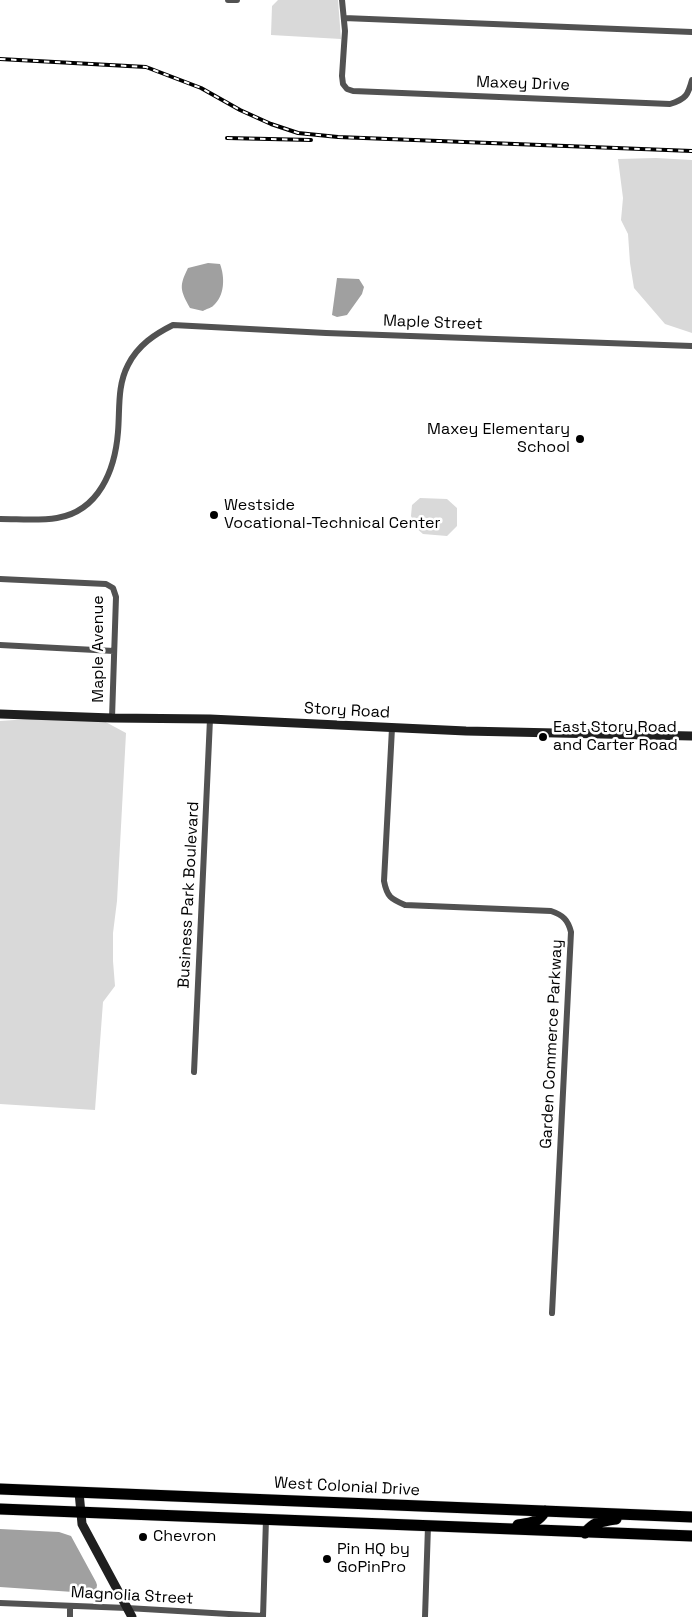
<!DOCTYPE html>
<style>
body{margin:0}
canvas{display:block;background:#fff}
</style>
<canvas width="692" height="1617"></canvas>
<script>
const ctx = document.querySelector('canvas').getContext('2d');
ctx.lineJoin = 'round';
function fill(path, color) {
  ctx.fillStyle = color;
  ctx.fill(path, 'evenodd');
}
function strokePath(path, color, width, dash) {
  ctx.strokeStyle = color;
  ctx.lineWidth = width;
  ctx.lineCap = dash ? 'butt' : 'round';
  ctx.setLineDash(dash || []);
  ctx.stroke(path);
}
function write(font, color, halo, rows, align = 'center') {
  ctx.font = font + ' "Space Grotesk",sans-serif';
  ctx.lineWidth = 5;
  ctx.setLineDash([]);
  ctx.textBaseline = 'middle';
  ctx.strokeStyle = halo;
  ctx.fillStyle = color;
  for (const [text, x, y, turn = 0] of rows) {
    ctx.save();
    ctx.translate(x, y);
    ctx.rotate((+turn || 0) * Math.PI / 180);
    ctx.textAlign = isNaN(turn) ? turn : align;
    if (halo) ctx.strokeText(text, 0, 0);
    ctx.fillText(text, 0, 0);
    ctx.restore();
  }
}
fill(new Path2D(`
 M278 0H338L341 39 271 35 272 6Z
 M656 158 692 160V333L665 324 634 288 630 263 628 234 621 220 623 198 618 159Z
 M420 498 447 499 457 508V526L447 536 423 534 415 527 411 516 412 505Z
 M29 719H100L126 733 117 901 113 933V961L115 986 103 1002 95 1110 0 1104V721Z`), '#d9d9d9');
fill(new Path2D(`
 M208 263 220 264C225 277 225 296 213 306 211 308 206 309 203 311L190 308C180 290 179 286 188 268Z
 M337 278 359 279 364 287 362 294 347 315 337 317 332 315Z
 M0 1529 59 1532 71 1536 96 1582 97 1585 96 1591 88 1593 0 1587Z`), '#a0a0a0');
const highway = new Path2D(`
 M0 1489 692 1517
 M0 1509 692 1536
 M518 1525C530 1523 538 1523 545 1511
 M585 1533C594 1522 602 1521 616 1519`);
strokePath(highway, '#dbdbdb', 12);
strokePath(new Path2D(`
 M228 0H237
 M342 0 345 31 342 76 343 84 347 89 353 91 670 104C686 99 688 95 692 80
 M344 18 692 32
 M0 519C19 519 39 521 57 518 99 511 115 470 118 432 120 409 117 386 128 365 138 345 155 334 173 325L326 333 692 346
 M0 579 106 584 113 588 116 597 112 718
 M0 645 114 651
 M392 728 384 881C387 897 391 899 405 905L551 911C563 915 568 920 571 932L552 1313
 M194 1072 210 719
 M0 1603 127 1608 263 1616
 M70 1617V1606
 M263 1617 266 1519
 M425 1617 428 1526`), '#525252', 6);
strokePath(new Path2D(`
 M0 714 112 718 210 719 466 731 692 736
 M79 1492 82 1524 132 1617`), '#1f1f1f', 9);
strokePath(highway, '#000', 11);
const rail = new Path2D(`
 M0 59 146 67 201 88 240 110 271 124 298 133 338 137 692 151
 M227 138 311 140`);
strokePath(rail, '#000', 4);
strokePath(rail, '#fff', 2, [5.5]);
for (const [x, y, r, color] of [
 [580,439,5,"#000"],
 [214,515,5,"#000"],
 [543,737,5,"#000"],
 [143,1537,5,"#000"],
 [327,1559,5,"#000"]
]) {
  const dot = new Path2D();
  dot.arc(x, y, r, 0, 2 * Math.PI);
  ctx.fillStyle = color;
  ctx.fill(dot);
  strokePath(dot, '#fff', 2);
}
write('16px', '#000', '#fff', [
 ["Maxey Drive",523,84,2],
 ["Maple Street",433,323,2],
 ["Maple Avenue",99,649,-90],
 ["Story Road",347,711,3],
 ["Business Park Boulevard",189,895,-87],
 ["Garden Commerce Parkway",552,1044,-87],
 ["West Colonial Drive",347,1487,3],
 ["Magnolia Street",132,1596,3]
]);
write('16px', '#000', '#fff', [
 ["Maxey Elementary",570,430,"right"],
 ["School",570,448,"right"],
 ["Westside",224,506],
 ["Vocational-Technical Center",224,524],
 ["East Story Road",553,728],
 ["and Carter Road",553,746],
 ["Chevron",153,1537],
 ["Pin HQ by",337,1550],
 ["GoPinPro",337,1568]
], 'left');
</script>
